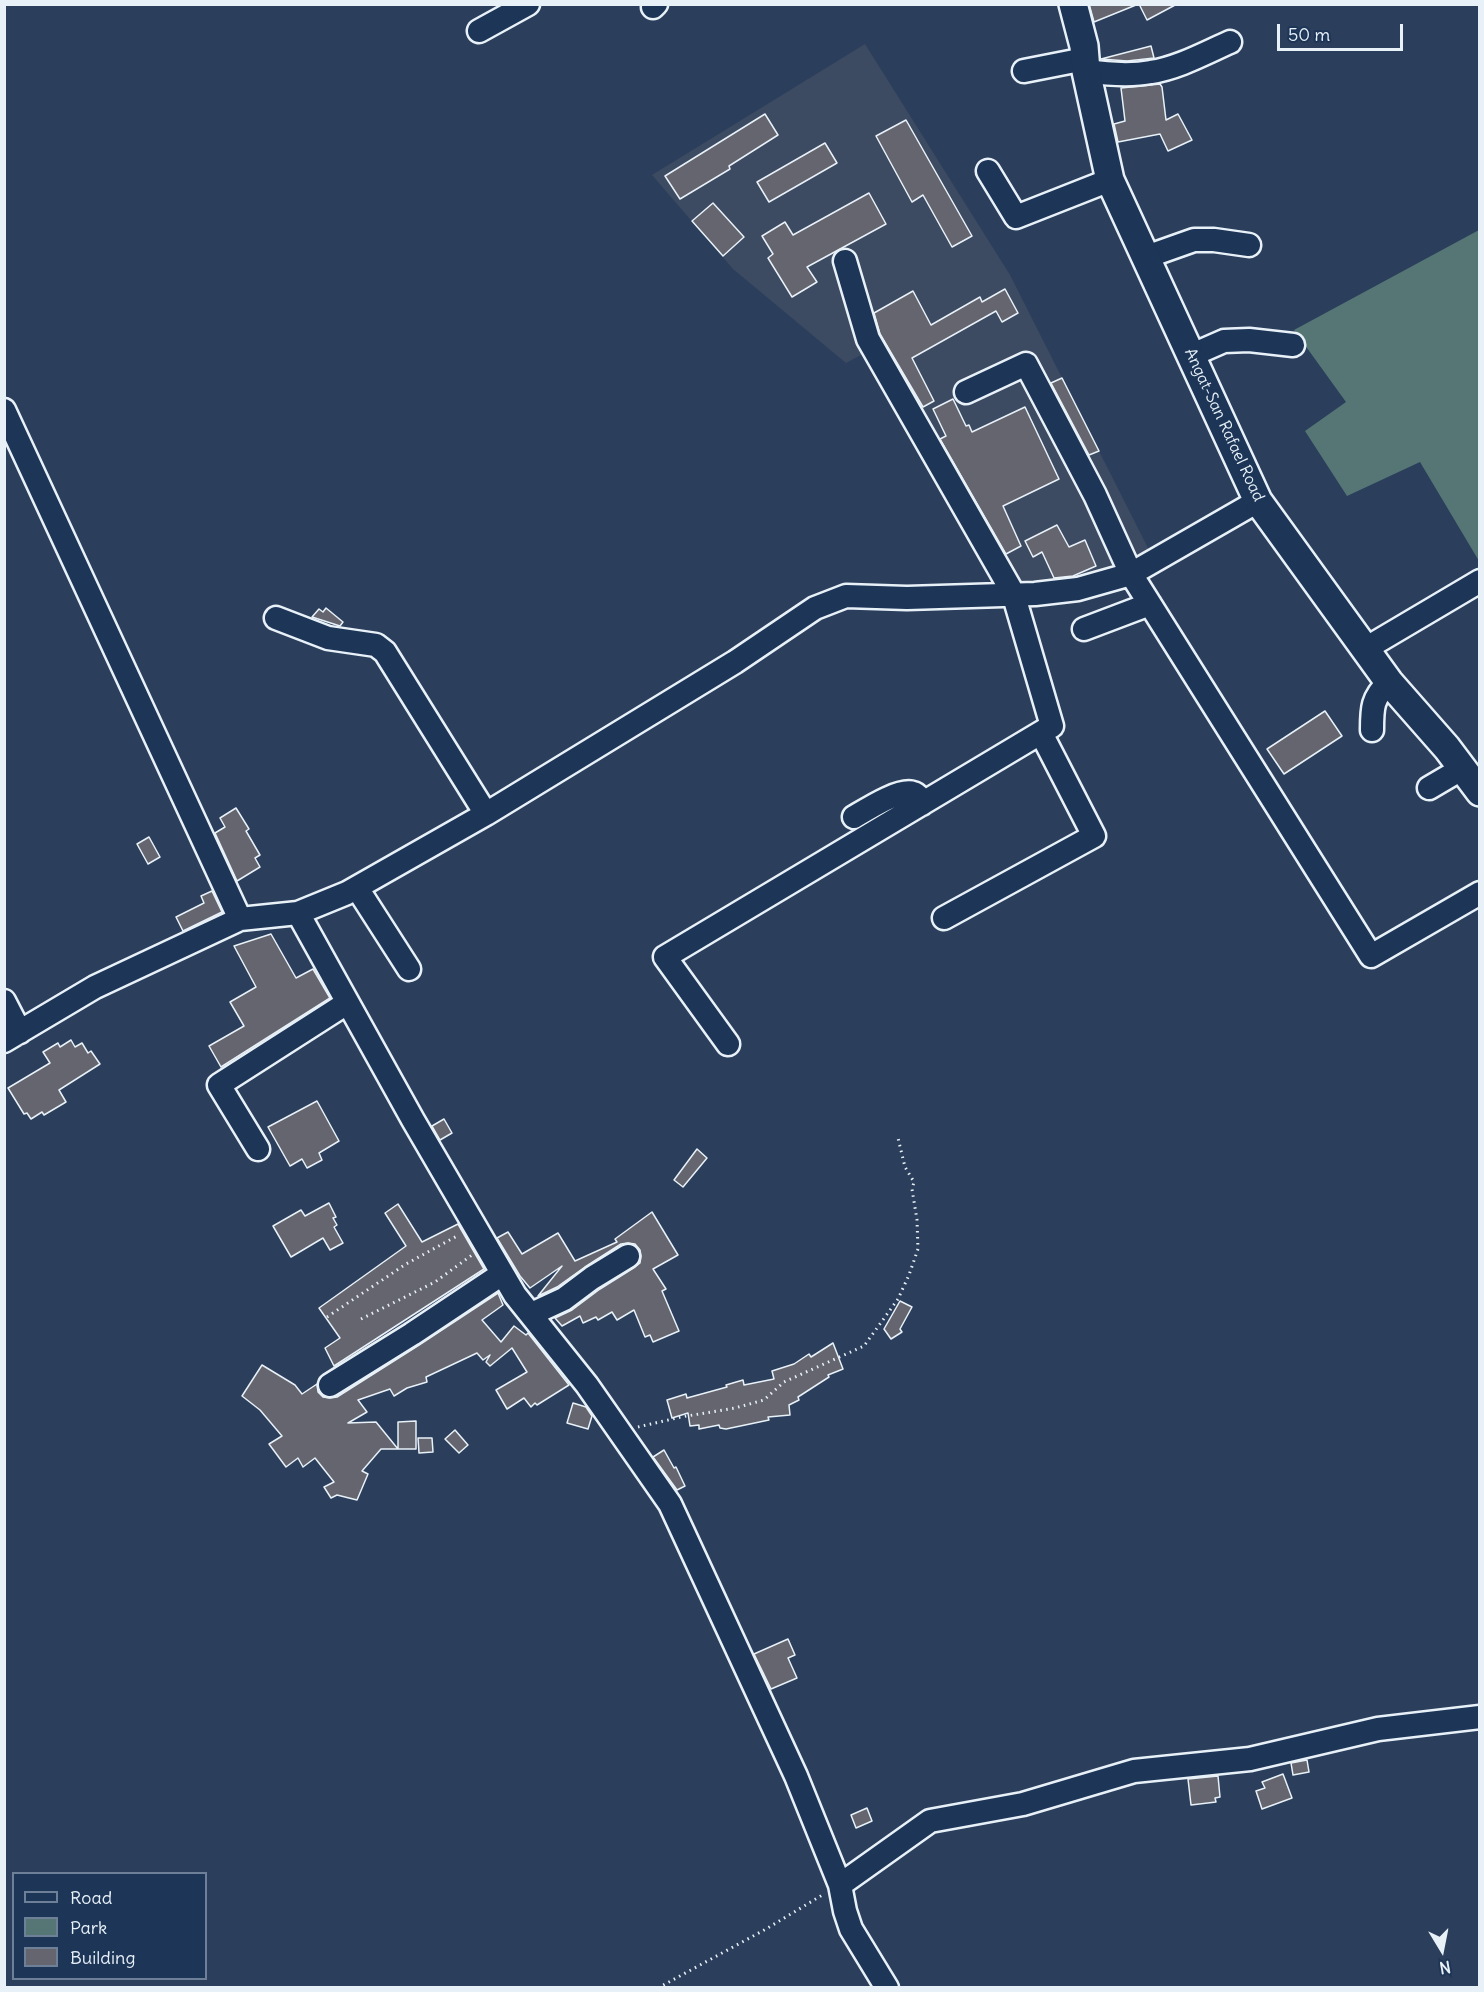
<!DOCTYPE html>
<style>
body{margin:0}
#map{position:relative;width:1484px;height:1992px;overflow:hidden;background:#2b3f5c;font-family:Delius,sans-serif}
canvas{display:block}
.frame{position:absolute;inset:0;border:6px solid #e8f1f8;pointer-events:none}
.legend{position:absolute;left:12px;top:1872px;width:195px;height:108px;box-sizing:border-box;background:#1d3557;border:2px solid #6e8097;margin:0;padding:8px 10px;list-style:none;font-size:18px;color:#e8f1f8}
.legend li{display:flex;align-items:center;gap:12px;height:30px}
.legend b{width:30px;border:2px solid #6e8097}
.north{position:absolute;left:1412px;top:1920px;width:60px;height:60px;-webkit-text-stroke:4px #1d3557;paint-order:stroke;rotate:170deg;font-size:16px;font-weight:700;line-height:24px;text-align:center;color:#e8f1f8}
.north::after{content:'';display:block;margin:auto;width:21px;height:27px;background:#e8f1f8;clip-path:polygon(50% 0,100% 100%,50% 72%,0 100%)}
.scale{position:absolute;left:1277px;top:24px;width:126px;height:27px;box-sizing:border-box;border:3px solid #e8f1f8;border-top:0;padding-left:8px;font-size:18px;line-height:21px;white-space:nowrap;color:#e8f1f8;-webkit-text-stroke:4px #1d3557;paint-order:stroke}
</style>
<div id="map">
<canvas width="1484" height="1992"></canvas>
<div class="frame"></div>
<ul class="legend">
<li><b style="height:8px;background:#1d3557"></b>Road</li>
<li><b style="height:16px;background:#557675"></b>Park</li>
<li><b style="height:16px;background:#65656f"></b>Building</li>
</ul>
<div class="north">N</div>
<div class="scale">50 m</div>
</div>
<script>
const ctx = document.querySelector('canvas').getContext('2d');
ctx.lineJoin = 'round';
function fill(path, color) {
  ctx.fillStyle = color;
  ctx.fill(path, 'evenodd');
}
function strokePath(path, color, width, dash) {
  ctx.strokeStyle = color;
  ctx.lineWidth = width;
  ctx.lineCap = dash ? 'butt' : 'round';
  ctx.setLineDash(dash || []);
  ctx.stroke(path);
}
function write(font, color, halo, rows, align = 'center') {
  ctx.font = font + ' Delius,sans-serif';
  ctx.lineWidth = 6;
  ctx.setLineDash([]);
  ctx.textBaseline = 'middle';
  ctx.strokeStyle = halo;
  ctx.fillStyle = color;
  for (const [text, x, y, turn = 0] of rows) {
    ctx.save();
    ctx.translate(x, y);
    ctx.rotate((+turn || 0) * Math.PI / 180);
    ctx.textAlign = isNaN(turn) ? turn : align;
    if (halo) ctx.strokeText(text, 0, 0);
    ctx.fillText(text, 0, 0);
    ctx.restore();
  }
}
fill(new Path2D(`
 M865 44 1010 275 1151 554 1070 585 1019 587 876 347 846 363 733 269 652 175Z`), '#3c4a62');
fill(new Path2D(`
 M1479 230V561L1420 462 1347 496 1305 431 1346 402 1294 330Z`), '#557675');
const building = new Path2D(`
 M1089 4H1135L1136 5 1094 22Z
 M1139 4H1177L1147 20Z
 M1151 46 1154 58 1127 61 1101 59Z
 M1160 84 1162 87 1166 120 1178 114 1192 140 1168 151 1160 134 1118 142 1114 124 1125 121 1121 88Z
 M765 114 778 135 729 166 730 169 680 199 665 176Z
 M906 120 972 236 952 247 923 195 912 202 876 136Z
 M825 143 837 163 769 202 757 182Z
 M869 193 886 224 807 267 817 282 792 297 768 258 773 254 762 236 785 222 793 235Z
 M713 203 744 237 723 256 692 221Z
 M1005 289 1018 313 1002 322 996 311 912 358 934 401 923 407 880 334 874 313 913 291 931 325 980 297 982 302Z
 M1062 378 1099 451 1089 455 1051 383Z
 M953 399 966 426 969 425 972 432 1025 407 1059 479 1003 506 1021 546 1006 554 940 439 946 436 933 409Z
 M1057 525 1069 547 1085 540 1096 566 1073 576 1054 578 1042 552 1033 557 1025 541Z
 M326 608 343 622 340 626 312 617 319 609 323 612Z
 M1325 711 1342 736 1284 774 1267 749Z
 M236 808 249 829 246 831 260 855 255 858 260 867 237 881 215 833 225 827 220 818Z
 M149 837 160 857 148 864 137 844Z
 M212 891 222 912 183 931 176 917 204 903 201 896Z
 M271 934 296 978 313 969 330 998 221 1067 209 1046 244 1026 230 1002 256 987 234 946Z
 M71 1040 75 1047 82 1043 88 1053 91 1051 100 1064 59 1090 66 1102 44 1115 42 1112 31 1119 27 1113 24 1114 8 1088 50 1063 43 1052 58 1043 60 1047Z
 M317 1101 339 1141 319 1153 322 1160 307 1168 302 1159 290 1166 268 1127Z
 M444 1119 452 1133 440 1140 432 1126Z
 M697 1149 707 1158 683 1187 674 1180Z
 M329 1203 336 1217 333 1218 337 1225 334 1227 343 1243 330 1250 323 1238 291 1257 273 1226 301 1210 305 1216Z
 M398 1204 422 1242 458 1224 484 1269 334 1366 325 1348 340 1338 319 1308 406 1246 385 1213Z
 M652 1212 678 1255 653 1269 666 1289 662 1291 679 1331 653 1342 650 1335 645 1337 634 1310 617 1320 612 1312 598 1320 596 1317 583 1323 580 1316 562 1326 555 1318 572 1310 600 1289 635 1267 640 1263 641 1256 640 1250 635 1244 628 1243 621 1244 585 1267 557 1287 538 1296 562 1266 530 1288 520 1276 497 1238 508 1232 522 1254 558 1233 575 1261 617 1242 615 1239Z
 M498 1293 503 1305 482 1320 501 1342 514 1326 526 1335 528 1333 569 1385 537 1405 535 1403 531 1407 524 1398 507 1409 496 1390 527 1372 512 1348 490 1366 486 1362 490 1355 483 1360 477 1353 426 1377 427 1382 407 1388 394 1396 390 1389 358 1400 367 1412 348 1423 376 1422 398 1449H381L362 1471 368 1474 357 1500 337 1495 331 1498 324 1487 334 1482 315 1458 303 1467 298 1458 286 1467 269 1444 282 1436 260 1410 242 1396 262 1365 295 1385 302 1394 317 1384 318 1392 323 1397 330 1398 337 1397 419 1345Z
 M900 1301 912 1307 900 1329 902 1332 891 1339 884 1329Z
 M833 1343 843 1369 828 1375 829 1377 798 1397 799 1400 789 1405 790 1415 768 1417 769 1420 726 1429 720 1428 719 1425 699 1429V1425L690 1426 688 1413 672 1418 667 1400 686 1394 687 1398 727 1387 726 1385 743 1380 744 1385 774 1379 772 1371 794 1364 809 1354 811 1357Z
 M573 1403 586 1407 592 1416 588 1429 567 1423Z
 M416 1421V1449H398V1422Z
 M455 1430 468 1445 459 1453 445 1439Z
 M418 1438H432L433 1452 419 1453Z
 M664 1450 674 1468 676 1467 685 1486 677 1490 653 1457Z
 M788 1639 795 1655 788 1658 797 1678 771 1689 754 1654Z
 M1307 1760 1309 1772 1293 1775 1291 1763Z
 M1283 1774 1292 1798 1262 1809 1256 1791 1265 1788 1262 1782Z
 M1218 1776 1220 1797 1215 1798 1216 1802 1191 1805 1188 1779Z
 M867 1808 872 1821 856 1828 851 1815Z`);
fill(building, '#65656f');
strokePath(building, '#e8f1f8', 1.5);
const minor = new Path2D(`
 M653 7 656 4
 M479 31 528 4
 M1024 71 1085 59
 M1086 71C1107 74 1130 76 1151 72 1178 68 1205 53 1230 42
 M988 171 1016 217 1110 180
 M1146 257 1194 240H1214L1249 245
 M1192 355 1224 341 1249 340 1293 345
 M966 392 1026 364 1095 495 1131 574 1371 956 1480 893
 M4 410 240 919
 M276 618 328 638 376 645 385 652 486 814
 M1084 629 1150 604
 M1365 649 1480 581
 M1372 730C1372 708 1372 698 1389 682
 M1429 788 1463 768
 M854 817C866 810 900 788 913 793 918 794 920 799 922 804
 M357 888 409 969
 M298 913 413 1120 515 1295 587 1385 670 1504 796 1776 840 1885 845 1911 851 1929 887 1988
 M944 918 1094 836 1041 733
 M4 1001 20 1032
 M4 1041 95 987 240 919 298 913 347 893 486 814 735 662 815 608 846 596 907 598 1035 594 1078 589 1131 574 1258 501
 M728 1044 665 957 1052 726 1013 593 868 339 845 261
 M258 1149 219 1085 347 1003
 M532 1316 536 1312 564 1299 592 1278 628 1256
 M330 1385 412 1334 502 1274
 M840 1885 930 1821 1023 1804 1134 1771 1250 1759 1378 1729 1480 1717`);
const major = new Path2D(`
 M1073 4 1084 46 1086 71 1110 180 1258 501 1389 682 1447 748 1480 792`);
strokePath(minor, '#e8f1f8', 27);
strokePath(major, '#e8f1f8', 32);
strokePath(new Path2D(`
 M327 1317 406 1264 457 1236
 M361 1319 435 1282 472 1255
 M638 1427 681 1417 735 1408 764 1400 784 1382 864 1346 898 1299 909 1275 918 1249 917 1220 912 1189 914 1182 905 1167 898 1138
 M658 1988 766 1929 824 1894`), '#e8f1f8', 3, [1.5, 4.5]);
strokePath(minor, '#1d3557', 22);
strokePath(major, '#1d3557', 27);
write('16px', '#e8f1f8', '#1d3557', [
 ["Angat-San Rafael Road",1224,425,65]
]);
</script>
